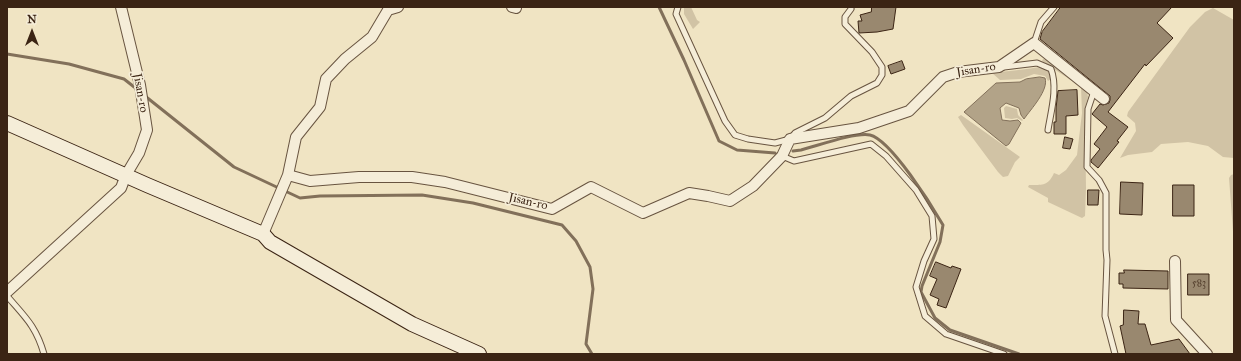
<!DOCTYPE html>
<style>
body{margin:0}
#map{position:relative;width:1241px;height:361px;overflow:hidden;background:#f0e4c3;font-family:"IM FELL Great Primer",serif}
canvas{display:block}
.frame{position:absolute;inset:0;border:8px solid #3b2414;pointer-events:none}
.north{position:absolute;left:12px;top:12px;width:40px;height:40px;-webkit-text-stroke:3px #f5edd8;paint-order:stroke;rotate:0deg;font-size:11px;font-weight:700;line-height:16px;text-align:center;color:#3b2414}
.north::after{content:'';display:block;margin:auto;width:14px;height:18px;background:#3b2414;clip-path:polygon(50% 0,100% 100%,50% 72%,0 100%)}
</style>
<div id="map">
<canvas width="1241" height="361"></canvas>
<div class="frame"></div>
<div class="north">N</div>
</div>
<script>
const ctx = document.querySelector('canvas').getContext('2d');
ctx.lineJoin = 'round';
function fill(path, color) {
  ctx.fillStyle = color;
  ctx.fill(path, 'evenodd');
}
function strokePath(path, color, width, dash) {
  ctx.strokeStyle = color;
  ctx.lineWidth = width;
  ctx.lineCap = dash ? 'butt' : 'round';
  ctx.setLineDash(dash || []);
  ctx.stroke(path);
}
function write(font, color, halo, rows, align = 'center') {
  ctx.font = font + ' "IM FELL Great Primer",serif';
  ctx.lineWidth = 3.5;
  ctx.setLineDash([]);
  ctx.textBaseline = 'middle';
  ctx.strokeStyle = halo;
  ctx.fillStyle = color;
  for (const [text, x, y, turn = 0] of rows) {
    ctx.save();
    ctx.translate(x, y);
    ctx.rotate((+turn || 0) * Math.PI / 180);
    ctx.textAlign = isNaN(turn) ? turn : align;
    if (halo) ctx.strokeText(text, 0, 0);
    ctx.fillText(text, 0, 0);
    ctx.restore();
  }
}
fill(new Path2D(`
 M684 7H691L697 20 700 22 693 29 684 14Z
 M1213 8 1234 20V158L1223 157 1208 146 1188 142 1161 144 1152 152 1128 155 1120 158 1136 131 1135 123 1127 116 1128 112 1190 27 1205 12Z
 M1043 59 1048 60 1087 91 1088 97 1085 108 1086 189 1085 216 1082 218 1048 202V198L1028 187 1029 185C1043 185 1048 186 1054 173L1059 175 1066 170 1077 155 1082 113 1081 87 1042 61Z
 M1041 67 1050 71 1051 79 1048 81 1045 76 1034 74 1021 79 1000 80 991 72C1008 72 1025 69 1041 67Z
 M1006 106 1017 109 1018 115 1023 120 1022 121 1017 118 1012 119 1005 118 1004 108Z
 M961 115 1020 157 1015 162 1008 176 1003 177 998 172 963 125 958 117Z
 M1234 174V245L1229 178 1231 175Z`), '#d1c3a5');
const water = new Path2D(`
 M1040 77 1045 78C1049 90 1031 109 1024 119L1021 115 1019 108 1006 103 1000 108 1002 120 1010 121 1018 120 1021 123 1009 144 1006 146 964 112 996 83 1020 82 1026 79Z`);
fill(water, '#b2a388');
strokePath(water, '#82705a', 1);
strokePath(new Path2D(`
 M659 7 684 60 719 141 737 150 775 153
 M7 54 69 64 124 79 138 90
 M145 96 234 167 300 198 320 196 422 195 473 203 562 225 576 241 590 267 593 289 586 344 592 354
 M793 151 801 150C817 146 855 132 870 135 891 140 932 206 943 225L940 242 922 286 921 292 935 318 950 330 1019 354`), '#82705a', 3);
const building = new Path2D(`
 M872 7H896L893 29 877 32 859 33 858 21H862L860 15 871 12Z
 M1061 7H1172L1157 23 1173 38 1146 66 1145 64 1108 112 1128 127 1117 141 1119 142 1098 168 1091 162V160L1100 149 1094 144 1107 127 1092 114 1100 104 1103 105 1109 103 1110 100V96L1040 39 1042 32Z
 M902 61 905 69 891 74 888 66Z
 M1077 90 1078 115 1066 116V134H1054V122H1056V108L1058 91Z
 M1065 137 1073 139 1070 149 1063 148Z
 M1121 182 1143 183 1142 215 1120 214Z
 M1173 185H1194V216H1173Z
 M1088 190H1099L1098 205H1088Z
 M936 262 951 268 952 266 961 269 946 308 937 305 939 299 930 295 937 279 930 276Z
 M1124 270 1168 271V289L1123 288V284H1119V273H1124Z
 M1188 274H1209V295H1188Z
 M1124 310 1139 311 1138 324H1145L1151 345 1179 339 1190 354H1126L1120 326 1123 325Z`);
fill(building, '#99886f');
strokePath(building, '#3b2414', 1);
const service = new Path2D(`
 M678 7 676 14 725 121 735 135 748 139 775 143 790 139 795 133 825 118 851 96 877 83 882 75V67L872 52 845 24V17L851 9
 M1034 43 1041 22 1054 7
 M1004 67 1037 63 1051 69C1058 88 1051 111 1048 130
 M1094 91 1088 109 1087 167 1099 180 1106 193V250L1107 260 1105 316 1115 354
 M782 156 794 161 871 144 886 156 916 190 932 216 934 239 924 261 916 287 925 316 946 334 1004 354
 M7 296C25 317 36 326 44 354`);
const minor = new Path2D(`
 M512 7 516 8V7
 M288 175 296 137 320 107 326 79 345 59 372 37 388 10 398 7
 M263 234 288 175 310 181 359 177H412L445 182 552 209 591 187 643 213 689 193 708 196 730 201 753 186 782 156 790 139 859 128 909 111 943 77 958 72 999 67 1034 43 1104 99
 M1175 261 1176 320 1207 354
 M7 292 121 188 126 175 139 153 147 130 140 85 121 7`);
const secondary = new Path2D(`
 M7 123 147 185 263 234 270 242 412 324 479 354`);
strokePath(service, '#685440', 7);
strokePath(minor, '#685440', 12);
strokePath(secondary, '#3b2414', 16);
strokePath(service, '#f5edd8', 5);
strokePath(minor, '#f5edd8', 10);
strokePath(secondary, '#f5edd8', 14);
write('10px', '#523d2b', null, [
 ["583",1199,284]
]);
write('12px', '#3b2414', '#f5edd8', [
 ["Jisan-ro",976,70,-9],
 ["Jisan-ro",140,93,80],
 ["Jisan-ro",528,202,13]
]);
</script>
